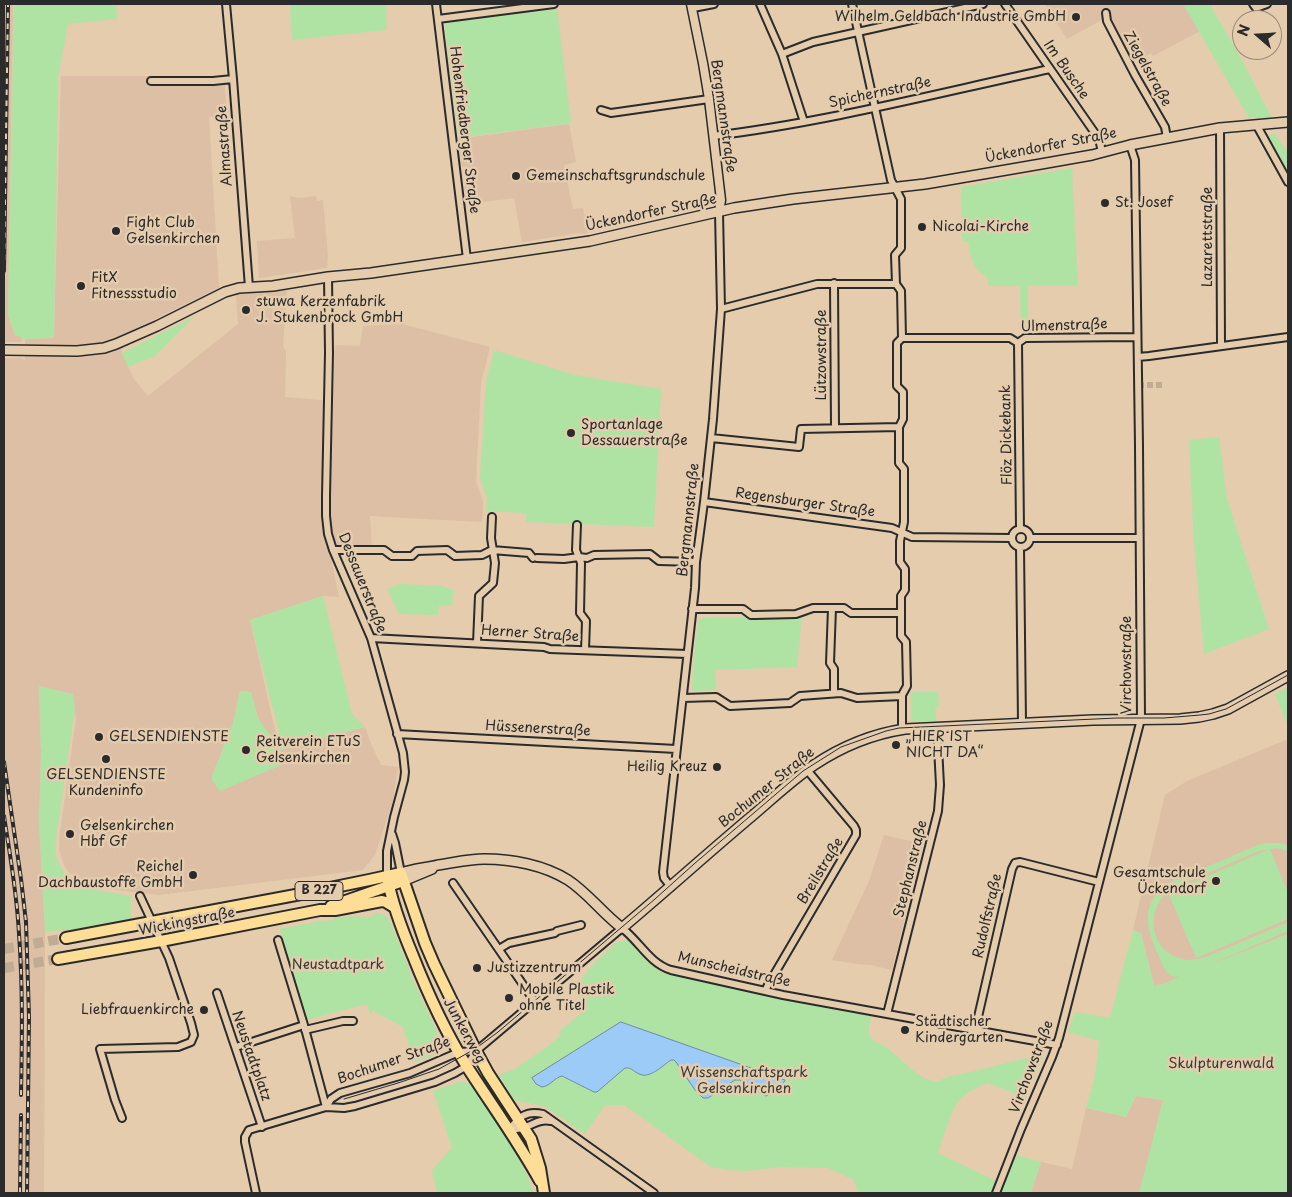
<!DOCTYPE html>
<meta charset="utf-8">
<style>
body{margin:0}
#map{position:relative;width:1292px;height:1197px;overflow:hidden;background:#e4ccad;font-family:"Playpen Sans",sans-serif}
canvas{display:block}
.frame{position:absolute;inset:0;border:5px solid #2b2b2b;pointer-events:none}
.north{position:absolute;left:1232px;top:10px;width:50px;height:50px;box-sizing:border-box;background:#e4ccad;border:1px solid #9a8c79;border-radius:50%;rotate:289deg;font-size:14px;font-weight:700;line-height:20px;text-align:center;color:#2b2b2b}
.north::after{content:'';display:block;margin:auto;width:18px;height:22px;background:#2b2b2b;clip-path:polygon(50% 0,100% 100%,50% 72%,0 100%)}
</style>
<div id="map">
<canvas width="1292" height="1197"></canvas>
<div class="frame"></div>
<div class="north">N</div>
</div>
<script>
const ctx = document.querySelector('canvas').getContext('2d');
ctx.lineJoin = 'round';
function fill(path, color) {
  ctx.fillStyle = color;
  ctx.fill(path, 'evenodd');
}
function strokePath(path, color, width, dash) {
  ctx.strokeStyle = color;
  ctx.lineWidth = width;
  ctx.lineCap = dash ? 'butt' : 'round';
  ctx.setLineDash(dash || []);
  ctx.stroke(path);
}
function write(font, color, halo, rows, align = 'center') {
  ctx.font = font + ' "Playpen Sans",sans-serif';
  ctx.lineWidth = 5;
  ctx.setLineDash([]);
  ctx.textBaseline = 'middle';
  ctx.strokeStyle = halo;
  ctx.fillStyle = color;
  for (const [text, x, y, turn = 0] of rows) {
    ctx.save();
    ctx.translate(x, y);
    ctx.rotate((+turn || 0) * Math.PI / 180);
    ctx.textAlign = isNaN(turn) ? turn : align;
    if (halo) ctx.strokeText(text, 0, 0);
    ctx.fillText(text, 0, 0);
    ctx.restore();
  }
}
fill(new Path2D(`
 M4 4H13L8 315 15 335 22 337 21 342H4Z
 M1045 4H1183L1200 31 1153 56 1151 53 1134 62 1107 17 1067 39Z
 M61 76H224L227 116 209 117 219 288 120 336 122 353 128 367 134 379 148 396 238 324 236 294 287 290 283 347 286 351 285 397 333 401 335 345 360 346 363 326 402 324 490 347 481 383 476 481 483 501V513L482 522 370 516 372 549 329 550 339 597 323 596 250 620 276 735 272 738 265 729 258 718 251 692 240 691 233 723 211 779 280 750 365 727 371 744 381 765 398 767 393 801 375 855 363 870 159 895 117 890 97 886 80 880 68 872 64 865 59 849 60 832 76 719 73 695 39 686 41 753 39 823 45 932 44 1193H4V358H21L25 360V339L54 338Z
 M569 124 576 162 564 165 573 209 583 208 588 233 582 234 579 233 522 242 514 198 467 204 464 187 467 185 465 168 462 166 458 139Z
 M290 196 300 198 316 196 317 201 323 200 328 256 327 268 259 278 257 241 295 238Z
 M1288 739V934L1163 984 1154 985 1141 933 1133 930 1165 795 1187 781Z
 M884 835 923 844 892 970 871 965 857 964 832 960 869 881Z
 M1136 1096 1163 1100 1140 1193H1031L1041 1162 1072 1169 1086 1108 1126 1117Z`), '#dcbfa4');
fill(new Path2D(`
 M14 4H117V19L68 24 58 78 54 338 25 339 15 335 8 315Z
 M290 4H387L386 30 292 40Z
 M1183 4H1210L1244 64 1272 118H1249Z
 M557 9 571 123 458 138 445 28 446 24 449 22Z
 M1275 133 1285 149 1288 148V172L1268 136Z
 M1072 168 1078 285 1028 286V329H1021L1020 286H988V278C973 269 971 259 968 242L962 241 961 187Z
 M195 316 155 356 128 367 122 353Z
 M494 350 575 375 661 389 654 527 526 522V513L486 511 487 499 480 477 486 382Z
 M1219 437 1227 499 1269 629 1204 654 1194 545 1189 440Z
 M401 584 441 586 454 590 452 605 439 606 438 615 399 614 387 589Z
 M323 596 352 714 365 727 280 750 282 765 220 791 211 779 233 723 240 691 251 692 258 718 272 738 279 732 250 620Z
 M802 617 797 667 715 670 716 690 695 691 692 689 695 644 699 619 703 618Z
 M39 686 73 694 75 710 57 832C56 840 54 851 57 859 67 889 104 891 131 896V921L74 929 45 932 39 823 41 753Z
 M1288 687V727L1275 694Z
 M911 692H938L939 707H935L936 721 911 722Z
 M1265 843H1280L1288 845V851L1277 848 1259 851 1173 888C1144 906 1148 951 1182 959 1190 961 1198 959 1206 957L1288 922V931L1204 967 1288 934V1193H1139L1163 1100 1136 1096 1126 1117 1086 1108 1095 1076 1099 1041 1068 1032 1075 1012 1110 1018 1133 930 1141 933 1154 985 1163 984 1179 977 1171 976 1167 973C1163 967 1160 959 1157 952 1145 924 1141 903 1169 883L1258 845Z
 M1270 849 1288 893V919L1196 958 1168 893Z
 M377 913 383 914 389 919 414 982 442 1043C439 1057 425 1059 414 1062L403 1027 373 1011 370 1014 367 1004 307 1020 280 929 320 921 334 920V918L352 916 369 917Z
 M629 940C639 952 648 966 664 973L767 995 872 1013C871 1019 867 1031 870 1036 873 1042 881 1044 886 1047 898 1056 916 1076 929 1080 940 1084 942 1078 951 1076 954 1075 959 1075 962 1074L1035 1056 1037 1059 1044 1056 1026 1098 988 1083C978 1087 965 1092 958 1102 950 1113 943 1139 938 1153L998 1182 994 1193H858L854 1180 828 1168 781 1167 747 1171 727 1170 711 1167 624 1105H605L585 1134 544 1106 514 1100 499 1075 515 1069 548 1046 561 1035 559 1032 587 1008 574 991 590 967 617 942Z
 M459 1082 468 1083 475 1089C497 1122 521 1155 534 1193H437L432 1170 452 1148 433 1091Z
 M1017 1155 1041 1162 1031 1193H1000Z`), '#afe3a4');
const water = new Path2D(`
 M621 1022 785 1080 781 1088 766 1096 762 1094 740 1080H735L708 1098H703L695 1090 676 1062 674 1060H671C662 1066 650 1079 639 1074 633 1071 631 1067 625 1068L597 1092H594L562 1076C554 1078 550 1086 542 1087L536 1084 532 1078Z`);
fill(water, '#9dcbf8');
strokePath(water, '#6f8ba6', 1);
strokePath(new Path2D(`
 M1138 385H1163`), '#bfac93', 6, [6, 3]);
strokePath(new Path2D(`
 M4 949 66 938
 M4 968 58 959`), '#bfac93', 10, [10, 5]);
const minor = new Path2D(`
 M226 4 233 79 249 287
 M436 4 467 259
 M760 4 782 54 804 122
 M852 4 891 180 901 199V248L895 255 896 284 901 291 902 338 897 343V386L903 392V419L899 427V463L904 469V522L900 541V562L905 569V590L901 596V636L906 642 907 686 902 695V729
 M1005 4 1099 139 1102 152
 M1253 4 1256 8 1267 4
 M693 8 714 4
 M1106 13 1107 21 1135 75 1165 127 1167 138
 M438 19 554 4
 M782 54 813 42 983 4
 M151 81H213L233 79
 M601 110 611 113 709 99
 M1256 124 1288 182
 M1220 128 1221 346
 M713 136C827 122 938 93 1050 69
 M328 277 329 353 326 496V516L328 534 333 550 371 638 403 753 405 772 404 780 394 817 387 851V876
 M834 283 835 427
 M721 309 817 284H896
 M902 338H1010L1018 343 1025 338 1137 337
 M1018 343 1020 528
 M1138 357 1149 356 1288 337
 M711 438 799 447 801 429 899 427
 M704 502 892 528 912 537 1011 538
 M577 525 576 550 581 563 580 613 586 621 585 650
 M1012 538a9 9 0 1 1 18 0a9 9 0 1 1-18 0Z
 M1030 538H1139
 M1020 547 1022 723
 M333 550H384L392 556H412L417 551 447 550 455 556 482 555 492 550 529 553 533 558
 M537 558 564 559 579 557 587 558 594 555 650 554 659 561 696 562
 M832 608 830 663 834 669V693
 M692 609H743L751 615H755L796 614 813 608H844L851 613H901
 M371 638 544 647 550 649 687 654
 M477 643 479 596 493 583 495 563 491 538 492 517
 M683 698 716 697 730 706 790 703 800 696 841 693 857 698 902 696
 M397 734 676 749
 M392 834 395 843 401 873
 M453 883 535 1002
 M671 887 664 878 663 872 695 588 696 562 704 502 713 419 721 309 719 212
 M278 940 304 1025 326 1107
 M499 949 509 943 555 933 557 931 581 925
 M765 991 768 985 856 835V830L854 826 807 770
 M217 993 262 1127
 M887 1014 938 811 940 785 937 727
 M305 1030 343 1021H353
 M975 1030 1012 869 1015 863 1020 862 1099 882
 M236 1047 304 1025
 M326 1107 331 1099 340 1093 410 1073 459 1052 476 1051
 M122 1118 115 1100 100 1049 178 1047 191 1042 194 1035 191 1023 169 958 140 896
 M509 1130C519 1117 526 1110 543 1114L654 1193
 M509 1130C515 1129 521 1129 526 1127 536 1123 540 1119 551 1121
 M256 1193 245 1142V1137L249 1130 326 1107 344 1108 355 1106 435 1082 455 1073 467 1066 476 1051 622 928C640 942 649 963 671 970L783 995 1057 1045
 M996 1193 1021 1129 1052 1057 1059 1038 1141 719 1139 446 1135 160 1130 145`);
const tertiary = new Path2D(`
 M691 4 703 63 709 99 721 200 719 212`);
const secondary = new Path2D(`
 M4 350 77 351 104 348 116 344 157 326 225 292 239 288 273 286 328 277 371 273 590 241 734 208 793 199 925 184 1041 164 1092 155 1130 145 1220 128 1288 122
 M401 873C413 869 426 868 438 865 453 863 468 859 484 859 512 859 544 865 568 880 588 893 603 914 622 928 666 891 708 853 752 816 772 799 792 780 814 765 841 747 872 734 905 729L1093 720 1180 719 1199 717 1213 714 1228 709 1288 676
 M403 881 432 869`);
const primary = new Path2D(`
 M387 876C392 904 402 930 413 956 428 994 445 1031 466 1065 491 1104 518 1141 540 1181
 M331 906 403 881
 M66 938 301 894 369 880 401 873 425 943 434 964 476 1051 488 1073 531 1139 540 1168 544 1193
 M58 959 161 941 320 910H335L382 901 386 902 394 907`);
strokePath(minor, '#2b2b2b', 10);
strokePath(tertiary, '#2b2b2b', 11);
strokePath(secondary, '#2b2b2b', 12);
strokePath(primary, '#2b2b2b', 14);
strokePath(minor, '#e4ccad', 6);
strokePath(tertiary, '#e4ccad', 8);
strokePath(secondary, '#e4ccad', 9);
strokePath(primary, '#fedd96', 10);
strokePath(new Path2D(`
 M344 1099 398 1083 439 1069 475 1049 498 1032 655 899 694 864 803 771 841 747 886 731 899 728 1117 718H1164L1200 715 1209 714 1226 709 1288 675`), '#2b2b2b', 1);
const rail = new Path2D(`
 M4 271 8 4
 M4 762 21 879 26 922 29 1017 27 1193
 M4 816C10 855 17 894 19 934 23 987 22 1041 21 1095
 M20 1193 21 1115`);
strokePath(rail, '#2b2b2b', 4);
strokePath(rail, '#e4ccad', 2, [5.5]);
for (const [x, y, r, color] of [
 [1076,17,5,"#2b2b2b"],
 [516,176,5,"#2b2b2b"],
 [1105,203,5,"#2b2b2b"],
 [922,227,5,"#2b2b2b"],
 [116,231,5,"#2b2b2b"],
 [81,286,5,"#2b2b2b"],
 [246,310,5,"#2b2b2b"],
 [571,433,5,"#2b2b2b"],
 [99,737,5,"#2b2b2b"],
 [896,745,5,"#2b2b2b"],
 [246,750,5,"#2b2b2b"],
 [106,759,5,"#2b2b2b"],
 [717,767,5,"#2b2b2b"],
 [70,834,5,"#2b2b2b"],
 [193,875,5,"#2b2b2b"],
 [1216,881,5,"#2b2b2b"],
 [477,968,5,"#2b2b2b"],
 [509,998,5,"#2b2b2b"],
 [204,1010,5,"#2b2b2b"],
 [905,1030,5,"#2b2b2b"]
]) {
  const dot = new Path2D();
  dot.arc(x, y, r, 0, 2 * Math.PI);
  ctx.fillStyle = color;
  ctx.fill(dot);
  strokePath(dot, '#e4ccad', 2);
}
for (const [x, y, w] of [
 [319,891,48]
]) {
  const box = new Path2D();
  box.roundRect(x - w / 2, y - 9.5, w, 19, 4);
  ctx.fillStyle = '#e4ccad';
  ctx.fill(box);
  strokePath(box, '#2b2b2b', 1);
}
write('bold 12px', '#2b2b2b', null, [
 ["B 227",319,891]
]);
write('14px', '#2b2b2b', '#e4ccad', [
 ["Wilhelm Geldbach Industrie GmbH",1066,17,"right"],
 ["Gemeinschaftsgrundschule",526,176],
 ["St. Josef",1115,203],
 ["Fight Club",126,223],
 ["Gelsenkirchen",126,239],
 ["Nicolai-Kirche",932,227],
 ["FitX",91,278],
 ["Fitnessstudio",91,294],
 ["stuwa Kerzenfabrik",256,302],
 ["J. Stukenbrock GmbH",256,318],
 ["Sportanlage",581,425],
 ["Dessauerstraße",581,441],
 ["GELSENDIENSTE",109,737],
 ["„HIER IST",906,737],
 ["NICHT DA“",906,753],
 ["Reitverein ETuS",256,742],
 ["Gelsenkirchen",256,758],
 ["Heilig Kreuz",707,767,"right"],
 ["GELSENDIENSTE",106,775,"center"],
 ["Kundeninfo",106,791,"center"],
 ["Gelsenkirchen",80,826],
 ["Hbf Gf",80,842],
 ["Reichel",183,867,"right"],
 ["Dachbaustoffe GmbH",183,883,"right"],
 ["Gesamtschule",1206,873,"right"],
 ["Ückendorf",1206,889,"right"],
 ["Justizzentrum",487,968],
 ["Mobile Plastik",519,990],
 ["ohne Titel",519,1006],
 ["Liebfrauenkirche",194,1010,"right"],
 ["Städtischer",915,1022],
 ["Kindergarten",915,1038]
], 'left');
write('14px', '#2b2b2b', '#e4ccad', [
 ["Ziegelstraße",1147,69,61],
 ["Im Busche",1066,70,55],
 ["Spichernstraße",880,93,-12],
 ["Bergmannstraße",723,116,82],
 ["Hohenfriedberger Straße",464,130,83],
 ["Almastraße",225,146,-94],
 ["Ückendorfer Straße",1051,146,-11],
 ["Ückendorfer Straße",651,213,-12],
 ["Lazarettstraße",1208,237,-90],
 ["Ulmenstraße",1064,326,-2],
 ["Lützowstraße",822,355,-90],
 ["Flöz Dickebank",1007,435,-91],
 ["Regensburger Straße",805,503,8],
 ["Bergmannstraße",689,520,-84],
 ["Dessauerstraße",362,583,68],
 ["Herner Straße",530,634,4],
 ["Virchowstraße",1127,665,-90],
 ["Hüssenerstraße",538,729,3],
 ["Bochumer Straße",767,788,-39],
 ["Stephanstraße",911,869,-76],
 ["Breilstraße",821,871,-59],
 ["Rudolfstraße",988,916,-77],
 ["Wickingstraße",187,922,-11],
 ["Munscheidstraße",734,970,13],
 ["Junkerweg",464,1031,61],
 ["Neustadtplatz",251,1056,71],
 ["Bochumer Straße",394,1061,-19],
 ["Virchowstraße",1032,1067,-69]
]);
write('14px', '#383d37', '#e4ccad', [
 ["Neustadtpark",338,965],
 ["Skulpturenwald",1221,1064],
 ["Wissenschaftspark",744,1073],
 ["Gelsenkirchen",744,1089]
]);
</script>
